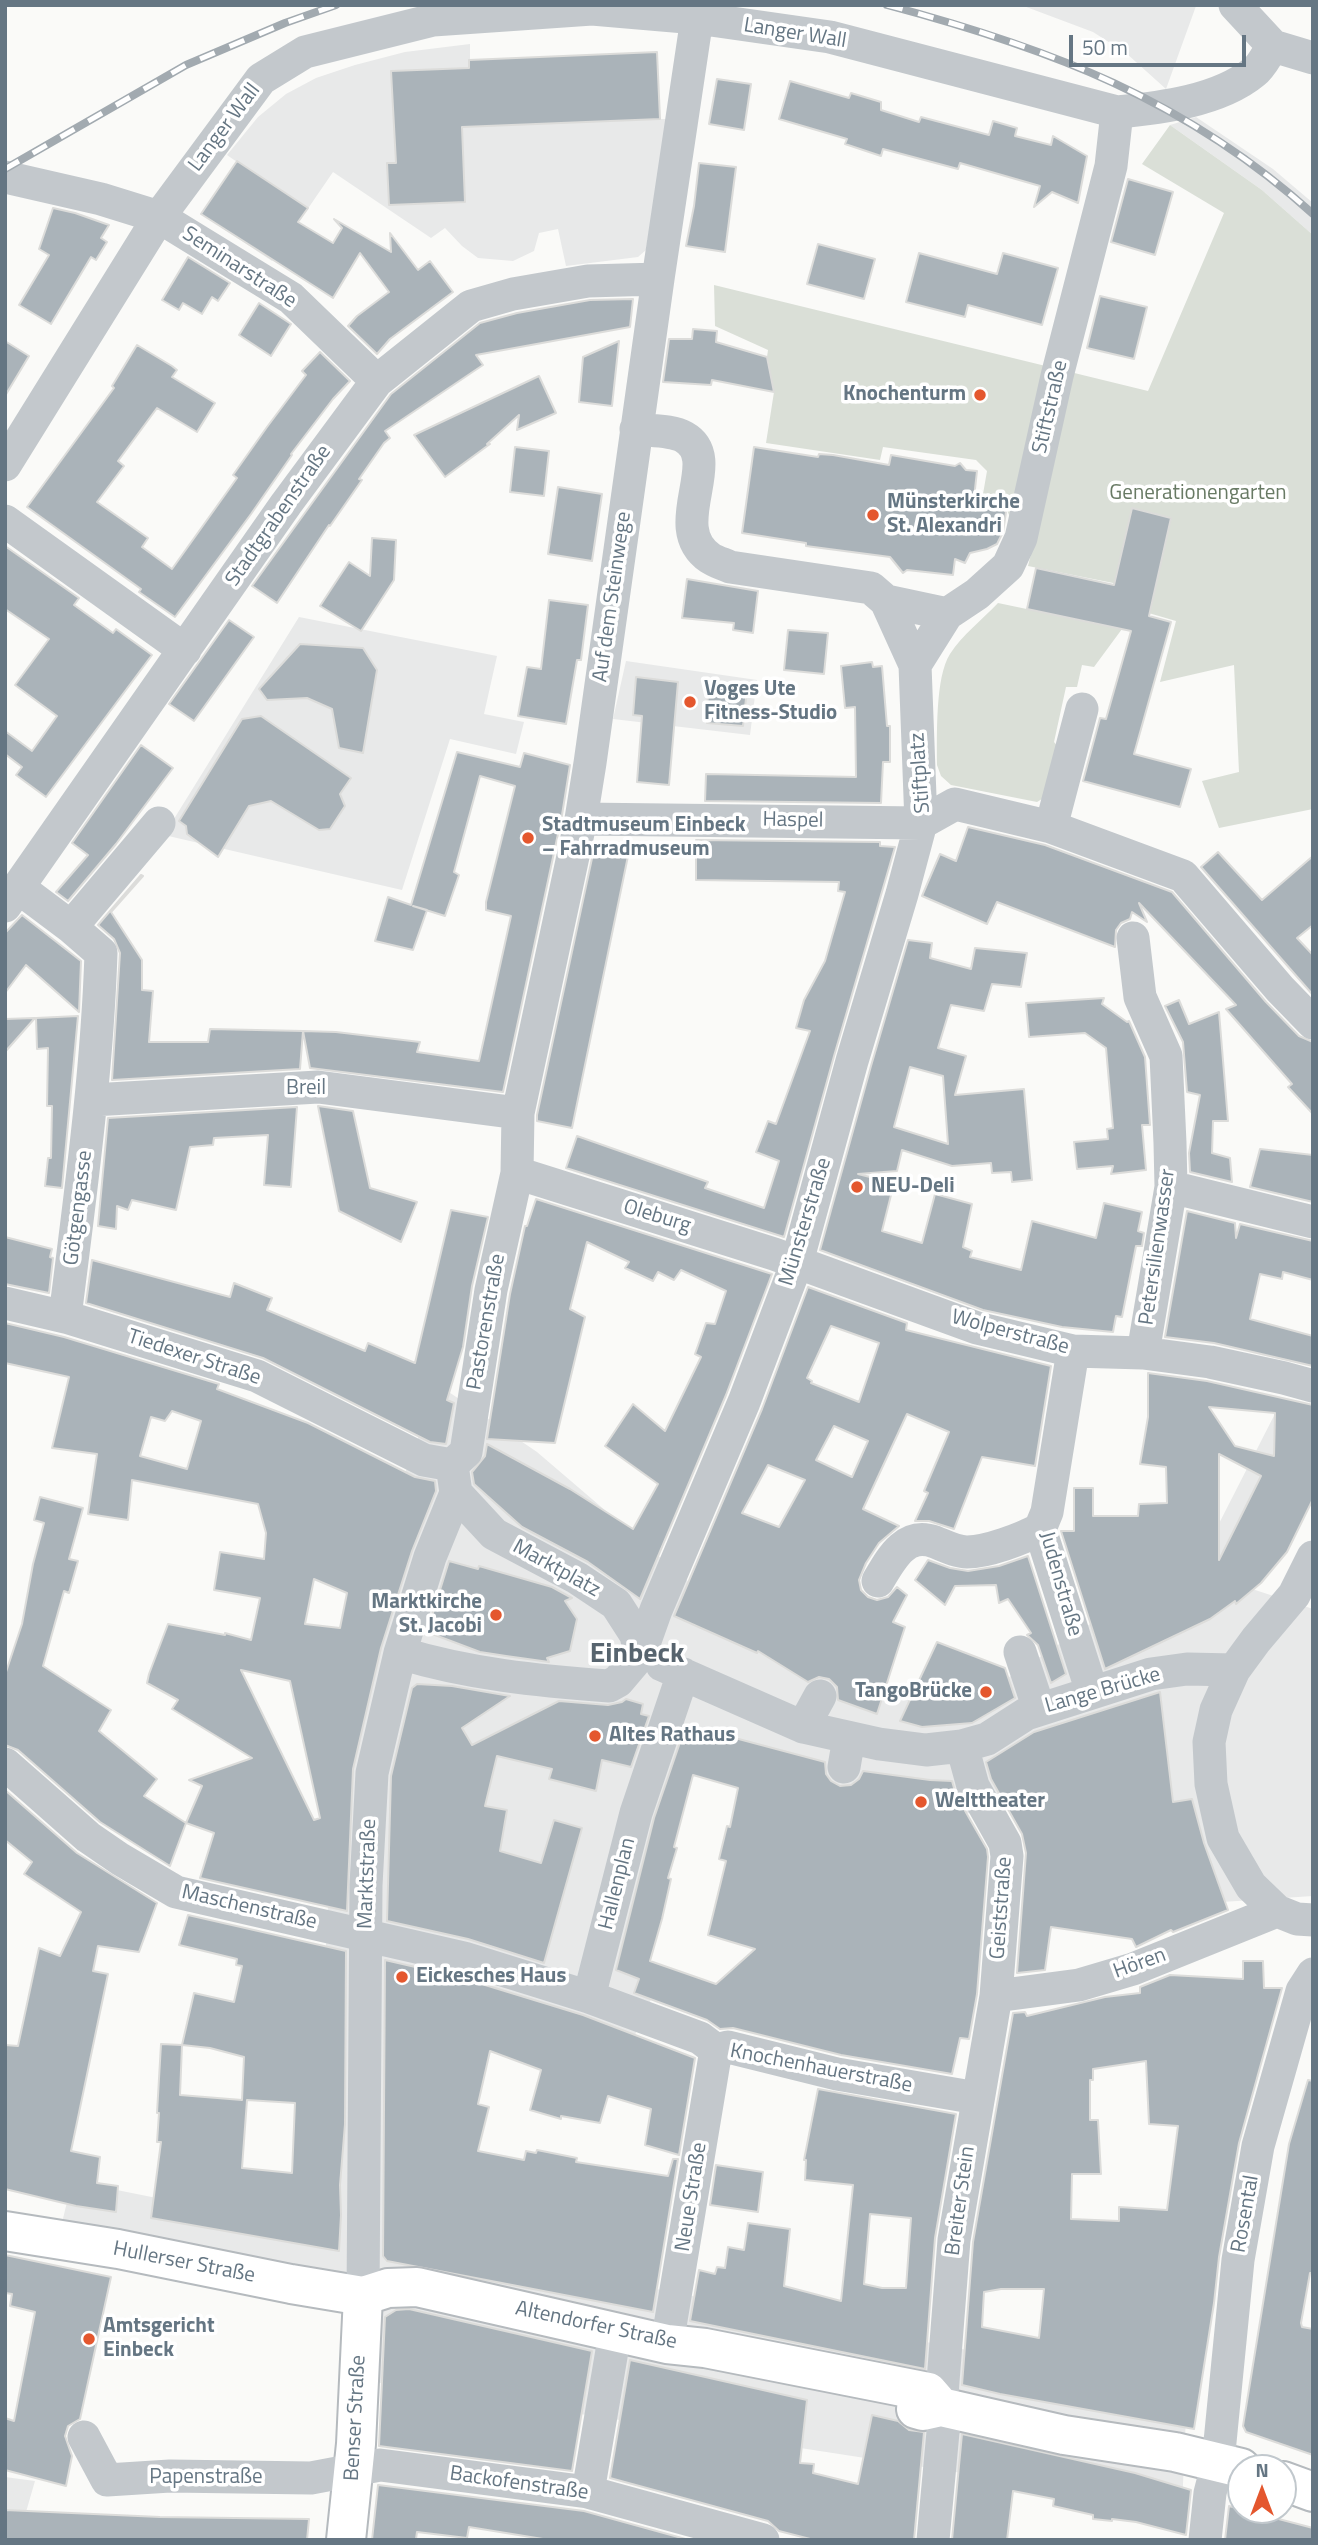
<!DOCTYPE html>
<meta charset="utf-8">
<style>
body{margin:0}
#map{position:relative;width:1318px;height:2545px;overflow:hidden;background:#fafaf8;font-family:"Titillium Web",sans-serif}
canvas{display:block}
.frame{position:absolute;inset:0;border:7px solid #657683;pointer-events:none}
.north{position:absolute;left:1227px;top:2454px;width:70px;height:70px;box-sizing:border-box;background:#fff;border:2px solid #c1c8cd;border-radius:50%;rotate:0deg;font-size:19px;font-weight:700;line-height:28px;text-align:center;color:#657683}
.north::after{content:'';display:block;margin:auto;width:24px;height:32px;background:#e4572e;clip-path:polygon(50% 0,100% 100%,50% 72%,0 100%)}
.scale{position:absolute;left:1069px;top:35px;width:177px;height:32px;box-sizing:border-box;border:4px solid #657683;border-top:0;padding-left:9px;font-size:21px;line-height:24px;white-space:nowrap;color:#657683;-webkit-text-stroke:5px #fff;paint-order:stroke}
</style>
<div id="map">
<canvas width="1318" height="2545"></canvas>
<div class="frame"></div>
<div class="north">N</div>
<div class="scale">50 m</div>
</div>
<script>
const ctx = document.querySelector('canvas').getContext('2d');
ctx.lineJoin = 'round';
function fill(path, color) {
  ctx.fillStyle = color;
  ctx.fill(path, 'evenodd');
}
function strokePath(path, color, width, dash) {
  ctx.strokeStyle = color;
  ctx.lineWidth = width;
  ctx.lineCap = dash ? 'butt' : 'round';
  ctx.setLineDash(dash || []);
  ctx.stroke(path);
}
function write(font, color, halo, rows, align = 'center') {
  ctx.font = font + ' "Titillium Web",sans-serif';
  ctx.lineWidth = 7;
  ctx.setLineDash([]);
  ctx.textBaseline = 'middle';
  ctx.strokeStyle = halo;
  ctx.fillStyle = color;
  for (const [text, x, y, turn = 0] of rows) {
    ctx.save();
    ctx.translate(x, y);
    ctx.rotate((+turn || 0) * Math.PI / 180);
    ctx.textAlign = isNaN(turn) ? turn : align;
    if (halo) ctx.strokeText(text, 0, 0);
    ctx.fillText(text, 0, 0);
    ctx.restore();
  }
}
fill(new Path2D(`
 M1021 5H1194L1196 6 1166 89 1126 53 1093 32Z
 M470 44V60L657 52 660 119H667L646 250 638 257 566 266 558 229 539 233 534 251 513 261 478 258 462 246 445 228 431 238 333 172 272 261 201 214 237 162 227 155 258 117 286 94 316 78 355 65 405 52Z
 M1196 117 1273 169 1313 203V235L1262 190 1170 125Z
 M299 617 497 656 484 714 524 722 516 754 450 739 402 890 164 835Z
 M626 661 757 680 750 735 613 719Z
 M440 1386 537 1452 703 1594 882 1688 988 1691 1207 1547 1281 1402 1313 1415 1243 1586 1313 1609V1896L1207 1903 1134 1718 973 1814 679 1758 645 1924 654 1993 630 2046 402 1973 406 2240 1187 2393 1182 2507 354 2379 358 2279 61 2227 72 2181 311 2229 332 1830 345 1676 411 1454Z
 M5 2477 35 2481 26 2512 5 2540Z`), '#e8e9e9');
fill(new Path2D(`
 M1170 125 1262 190 1313 235V809L1219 828 1202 781 1239 772 1234 665 1160 682 1176 621 1128 607 1133 587 1028 566 1041 513 1010 517 1006 508 983 494 987 471 976 460 883 447 880 460 766 443 774 392 767 357 768 350 715 326 714 285 1148 391 1224 213 1142 164Z
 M998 603 1122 629 1094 667 1082 665 1077 687H1066L1054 742 1062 752 1042 799 1037 802 951 785 941 776 937 765C937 737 935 677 950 654 962 635 983 619 998 603Z`), '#dadfd7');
const building = new Path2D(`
 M657 52 660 119 462 127 465 202 389 205 387 163H396L391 71 469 68V60Z
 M717 79 751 84 744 130 709 124Z
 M790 81 849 98 851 93 881 102V110L919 122 921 117 989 135 993 121 1017 128 1015 136 1051 145 1053 136 1087 156 1078 203 1052 192 1034 207 1040 186 960 163 958 169 883 149 881 156 845 144 847 139 779 119Z
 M237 161 308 208 298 222 333 243 342 228 334 219 391 252 390 233 418 270 430 261 453 292 390 339 377 354 348 326 357 316 389 292 360 253 333 298 201 214Z
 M699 163 736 167 725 252 686 246 694 206Z
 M1128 179 1173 192 1155 255 1111 242Z
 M53 208 75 213 109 225 101 238 107 242 96 260 91 257 51 324 19 305 49 255 39 249Z
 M818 244 875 259 864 299 807 284Z
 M919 253 997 274 1003 253 1058 268 1042 325 968 305 965 317 906 302Z
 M188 257 230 283 218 301 212 297 202 314 183 303 179 310 162 300Z
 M1100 296 1147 307 1134 359 1087 348Z
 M633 299 630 327 476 355 483 365 385 431 390 438 384 443 359 479 362 480 330 526 329 525 277 603 252 586 391 394 480 323 517 313 590 300Z
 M259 303 291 324 271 356 239 335Z
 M693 329 717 331 716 342 767 357 774 392 712 380 711 385 663 382 669 339H692Z
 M5 341 29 356 5 396Z
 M619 341 612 406 579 402 583 357Z
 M137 345 172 366 177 370 172 377 215 403 197 432 157 408 118 461 124 466 97 502 148 538 142 547 172 569 237 478 233 475 267 427 306 375 302 371 320 352 350 381 333 399 291 454 292 455 251 514 175 617 139 592 141 589 27 507 114 388 112 386Z
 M539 376 556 413 517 430 519 415 487 444H490L445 477 414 435Z
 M515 447 549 451 544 496 510 492Z
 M754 447 818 457 819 454 833 455 889 465 891 455 955 466 960 463 966 470 977 471 974 498 993 501 1006 512 1003 532 997 544 987 549 970 553 965 563 955 559 953 575 907 570 903 573 890 557 806 546V543L742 533Z
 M558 487 602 494 592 561 548 554Z
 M1132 508 1171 518 1149 616 1171 622 1134 754 1191 769 1180 807 1083 781 1100 718 1106 719 1131 631 1027 609 1036 568 1114 585Z
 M372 538 396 540 394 580 361 631 320 606 349 562 370 576Z
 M5 546 79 598 74 605 113 633 116 629 152 655 46 797 16 775 22 767 5 754V731L32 751 57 716 15 685 49 639 5 609Z
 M687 579 758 591 753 633 733 630 734 623 682 618Z
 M549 600 588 605 581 660H577L566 724 518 716 527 667 541 669Z
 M229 620 254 637 194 721 169 704Z
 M788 630 828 633 824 674 784 670Z
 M300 644 363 648 377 670 363 753 339 748 332 709 307 698 267 700 259 689Z
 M872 662 873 667 882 666 887 726H890V762H883L881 803 705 801 706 774 856 777 855 707 845 708 841 666Z
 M636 677 678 682 669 785 637 782 642 716 633 715Z
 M708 685 747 689 743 726 707 723Z
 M261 716 351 778 340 794 345 806 330 829 319 830 271 801 249 806 218 857 187 834 186 826 179 821 242 719Z
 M141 745 173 768 116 844 68 901 56 892 88 855 72 843Z
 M457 752 520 767 524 753 570 765 562 815 503 1092 310 1068 303 1031 336 1032 420 1042 417 1052 479 1061 511 916 486 910V902L515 786 480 776 454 872 459 875 445 916 413 906 427 910 413 950 375 941 388 897 411 905Z
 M968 827 1045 845 1172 892 1266 1002 1299 1036 1313 1042V1114L1288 1087 1292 1084 1226 1009 1236 1005 1139 903 1147 922 1132 912 1130 919 1121 923 1116 930 1115 947 997 902 987 924 922 896 940 854 956 861Z
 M696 840 880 842V846L895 847 834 1056 784 1237 566 1168 577 1136 708 1182 705 1188 764 1208 779 1161 756 1152 768 1121 776 1124 810 1031 796 1028 804 1000 825 961 845 892 838 891 839 882 696 880Z
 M594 849 628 856 572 1128 537 1121V1115Z
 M1218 852 1262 900 1313 856V925L1297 938 1313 955V995L1201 867Z
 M141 875 143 876 111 912 142 960V990L153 991 149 1042H208L210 1029 303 1031 300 1069 112 1080 120 953 114 939 98 925Z
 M22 915 81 961 79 1012 26 965 5 993V933Z
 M908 940 932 943 930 958 971 969 975 948 1027 953 1021 987 992 984 984 1011 951 1005 938 1048 966 1056 955 1095 1024 1089 1032 1180 1012 1182 1011 1172 992 1173 991 1163 952 1166 902 1150 897 1171 858 1174 894 1183 882 1231 922 1243 935 1194 972 1204 963 1247 972 1251 970 1257 1021 1270 1032 1221 1096 1238 1104 1203 1142 1212 1138 1231 1144 1233 1142 1246H1136L1122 1317 1116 1316 1113 1332 1062 1327 983 1310 820 1250 871 1066ZM910 1067 943 1076 948 1144 894 1127Z
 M1104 998 1102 1004 1127 1022 1129 1021 1145 1057 1150 1125H1142L1146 1170 1111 1174 1113 1166 1077 1169 1074 1142 1108 1139 1107 1129 1113 1128 1106 1048 1085 1033 1029 1037 1026 1003Z
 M1179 1000 1189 1024 1219 1012 1228 1121H1213L1212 1153 1230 1158 1232 1182 1190 1172 1189 1153 1200 1095 1187 1092 1183 1042 1165 1006Z
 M78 1016 62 1188 45 1186 48 1158H51L52 1106H47L48 1048 37 1049 36 1018Z
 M35 1018 5 1052V1019Z
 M318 1106 353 1111 370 1188 417 1202 401 1242 339 1211Z
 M297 1107 291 1187 264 1185 268 1135 214 1138 213 1145 190 1147 176 1210 132 1200 128 1210 117 1206 116 1229 98 1226 108 1118Z
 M1260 1149 1313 1155V1202L1250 1187Z
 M536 1199 772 1274 726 1395 640 1599 588 1562 522 1527 474 1484 472 1472 485 1456 487 1444 570 1489 633 1529 658 1484 605 1446 633 1404 665 1431 701 1357 695 1354 706 1323 715 1324 726 1291 681 1270 674 1280 658 1272 653 1281 625 1268 629 1262 587 1242 570 1309 585 1317 555 1443 487 1439 510 1294 525 1226H527Z
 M451 1210 488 1217 472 1286 463 1347 447 1400 454 1403 446 1444 430 1442 263 1358 86 1303 92 1260 230 1297 234 1283 272 1298 267 1310 365 1351 368 1343 415 1363Z
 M1187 1211 1235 1223 1236 1238 1240 1224 1313 1241V1280L1283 1272 1282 1279 1260 1274 1250 1319 1313 1336V1366L1214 1343 1165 1337Z
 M5 1237 52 1249 50 1257 53 1258 49 1293 5 1284Z
 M808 1287 907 1323 906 1330 1051 1366 1035 1466 982 1457 954 1529 929 1521H915L928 1493 924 1491 949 1432 907 1414 863 1509 899 1526 879 1543 866 1563 859 1580 861 1590 868 1597 877 1600 888 1597 897 1587 907 1595 893 1622 905 1627 877 1714 838 1700 837 1687 829 1679 819 1677 808 1682 758 1651 757 1653 674 1616 762 1409ZM831 1326 879 1343 859 1402 811 1383 812 1381 807 1378ZM834 1426 868 1441 852 1477 816 1460ZM768 1465 805 1480 779 1527 742 1513Z
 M5 1323 64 1337 219 1384 217 1389 308 1423 415 1477 435 1481 436 1491 412 1551 381 1648 353 1769 347 1911 200 1878 214 1833 186 1823 170 1866 100 1822 18 1750 5 1745V1675L22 1624 33 1564 44 1523 34 1520 40 1497 83 1508 69 1559 78 1561 69 1593 64 1591 43 1666 111 1710 99 1731 157 1779 144 1796 186 1823 202 1786 189 1780 252 1758 172 1709 178 1700 147 1683 149 1674 168 1624 225 1635V1633L251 1640 260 1598 214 1590 220 1552 264 1559 266 1533 258 1504 132 1480 128 1520 88 1514 97 1454 52 1448 69 1377 5 1363ZM172 1411 201 1421 187 1469 140 1456 151 1417 165 1421ZM314 1579 347 1593 340 1628 305 1624ZM241 1670 290 1681 320 1818 314 1820Z
 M1148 1373 1207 1381 1313 1405V1499L1287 1552 1261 1583 1236 1604 1235 1601 1210 1619 1105 1669 1061 1531H1074V1488H1093V1516H1138L1139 1504 1167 1503 1166 1467 1140 1464 1148 1417ZM1209 1407 1275 1413 1274 1456 1235 1446ZM1219 1454 1261 1476 1219 1560Z
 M1028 1556 1066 1674 1051 1683 1038 1645 1027 1635 1031 1633 1008 1599 999 1603 996 1585 955 1586 945 1605 915 1580 928 1560 950 1568 968 1571 999 1566Z
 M449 1561 478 1569 479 1566 552 1587 572 1598 565 1601 577 1619 570 1651 547 1658 549 1662 506 1656 480 1652 427 1632Z
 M937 1642 1005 1668 1015 1698 972 1723 922 1727 900 1721Z
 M417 1684 452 1686 510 1696 462 1728 472 1745 559 1701 608 1705 622 1702 626 1699 643 1704 641 1714 649 1716 631 1767 602 1760 596 1791 549 1779 552 1769 497 1756 485 1806 507 1810 500 1851 541 1863 554 1820 582 1828 544 1963 468 1939 387 1921 391 1776 412 1688Z
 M1160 1692 1173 1802 1192 1799 1204 1843 1228 1910 1173 1932 1171 1930 1136 1947 1132 1939 1051 1927 1045 1970 1017 1973 1026 1853 1022 1834 991 1779 986 1762 1034 1732Z
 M686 1725 825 1762 826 1774 831 1781 840 1786 851 1785 859 1779 863 1771 930 1780 952 1781 956 1795 987 1849 988 1857 977 1994 969 2039 960 2038 952 2074 841 2055 733 2028 720 2029 707 2020 634 1993 639 1979 616 1970 654 1818ZM693 1775 738 1788 730 1827 727 1826 719 1859 726 1861 708 1935 755 1949 716 1984 650 1961 662 1919 671 1879 668 1878 677 1848 674 1847Z
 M5 1790 77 1853 157 1903 139 1952 98 1946 93 1971 108 1974 71 2151 100 2157 97 2183 118 2186 116 2212 76 2206 5 2189V2045L18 2046 39 1948 60 1956 81 1912 24 1874 32 1862 5 1840Z
 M188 1915 346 1951 345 2124 340 2185 341 2215 339 2251 151 2218 161 2142H157L159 2113H157L161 2044 182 2045 194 1993 234 2002 242 1966 236 1965 237 1959 179 1945ZM182 2045 210 2048 244 2057 242 2100 180 2095ZM247 2100 295 2103 292 2173 242 2168Z
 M385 1960 459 1977 583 2015 695 2058 679 2155 645 2145 651 2109 608 2096 600 2123 561 2116V2119L530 2110 541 2070 490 2051 478 2104 489 2107 478 2151 524 2160 526 2151 536 2153 537 2150 577 2158 576 2162 668 2176 673 2159H678L653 2312 387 2261 383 2256Z
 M1243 1961H1263L1264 1988H1282L1239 2143 1219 2257 1214 2303 1194 2429 1000 2394 962 2385 973 2242 1013 2013 1025 2012 1027 2016 1105 1997 1140 1993V1987L1170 1975 1243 1979ZM1146 2061 1149 2124 1178 2126 1167 2210 1119 2207V2221L1071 2219 1072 2174H1101L1098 2120H1090V2080H1093V2069ZM1001 2289H1044L1039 2338 982 2327 984 2292Z
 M1308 2080 1313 2081V2273H1310L1301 2323 1302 2327 1313 2329V2455L1246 2432 1243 2426 1289 2144Z
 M818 2089 956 2114 935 2238 925 2369 690 2321 699 2270 715 2274 717 2267 725 2268 728 2247 744 2250 748 2223 790 2229 784 2286 841 2301 853 2185 805 2180 806 2160H804ZM870 2214 911 2218 906 2288H882L864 2284Z
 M716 2165 763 2172 758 2212 710 2205Z
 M5 2255 111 2277 80 2419 68 2426 65 2436 72 2456 66 2486 5 2470V2418L14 2421 35 2312 10 2306 12 2294 5 2293Z
 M409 2309 592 2351 572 2471 379 2446 385 2317 396 2310Z
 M630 2360 807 2400 800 2463 814 2464 813 2473 858 2484 872 2415 898 2421 909 2430 924 2432 914 2540H814L779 2531 768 2521 610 2478Z
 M962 2434 1135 2473 1191 2490 1186 2535 1136 2522 1112 2519V2521L1093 2519V2515L1053 2506 1054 2499 1013 2491 1007 2540H952Z
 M378 2485 584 2511 689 2540H549L469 2527 467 2538 417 2532 416 2539 372 2540Z
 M1229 2506 1313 2528V2540H1225Z
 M5 2510 160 2517 309 2519 307 2540H5Z`);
fill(building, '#aab3b9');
strokePath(building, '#dcdcda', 2);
const major = new Path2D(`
 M5 2231 118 2249 291 2284 363 2296 388 2288 417 2287 667 2344 705 2348 928 2392 941 2407
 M916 2409 923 2411 941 2407 1064 2435 1175 2452 1241 2468
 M1283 2481 1313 2492
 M346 2540 356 2444 363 2296`);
strokePath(major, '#b5babe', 42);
strokePath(new Path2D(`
 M1235 5 1273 46 1313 58
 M5 177 101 199 159 217 291 298 377 381
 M636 429C651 431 672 430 684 437 725 460 664 526 710 558 716 562 724 564 730 567L871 588 886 601 947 614
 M5 465 159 217 261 79 305 52 433 20 592 9 697 18 830 37 1117 112C1160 108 1219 101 1254 72 1262 66 1267 54 1273 46
 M5 521 185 650
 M886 601 915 665 921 823 955 804 1051 827 1082 709
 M915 665 947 614 977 594 1008 566 1021 538 1057 376 1111 166 1117 112
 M1051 827 1183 876 1280 989 1313 1023
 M19 888 71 927 101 953C97 1075 80 1196 65 1317
 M5 906 286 504 377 381 471 306 513 294 588 281 658 279
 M71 927 159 823
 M1133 938 1140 997 1166 1056 1170 1143 1171 1187 1143 1353
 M92 1100 318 1087 518 1113
 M517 1173 774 1254 977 1328 1073 1351 1143 1353 1210 1362 1284 1378 1313 1386
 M1171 1187 1313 1222
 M5 1303 69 1318 257 1376 424 1460 452 1465
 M1073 1351 1047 1512 1040 1529 1092 1692
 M452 1465 466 1452 491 1290 517 1173 518 1113 581 819 590 763 658 279 697 18
 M456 1493 494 1534 577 1578 616 1604 636 1635 640 1655
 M1313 1557 1294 1595 1256 1640 1234 1670 1216 1710 1209 1742 1211 1784 1223 1838 1251 1886 1277 1911 1297 1919 1313 1920
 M878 1581C891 1559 905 1531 935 1542 945 1546 956 1552 967 1552 987 1552 1022 1539 1040 1529
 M1020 1652 1039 1709
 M400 1653C468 1674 539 1681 609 1686L618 1681 640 1655 656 1610 744 1402 797 1262 852 1061 902 894 921 823 581 819
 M662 1665 803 1727 879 1744 926 1750 962 1746 987 1739 1026 1714 1151 1674 1187 1669 1234 1670
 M683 1674 636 1813 589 1997 700 2038 716 2050 728 2047 837 2074 977 2098
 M803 1727 820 1696
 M5 1764 88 1837 120 1859 176 1892 464 1958 589 1997
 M844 1767 849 1738
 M996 1996 1079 1985 1133 1969 1277 1911
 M363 2296 366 1885 372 1773 400 1653 430 1557 456 1493 452 1465
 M667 2344 716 2050
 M941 2407 954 2240 996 1996 1007 1856 1005 1843 973 1786 962 1746
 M84 2437 107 2480 170 2476 311 2478 380 2465 588 2492 763 2540
 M588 2492 615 2333
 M933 2540 943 2432 948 2409
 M1205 2540 1210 2493 1218 2462 1238 2260 1258 2146 1302 1991 1313 1974`), '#c3c8cc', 33);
strokePath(major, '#fff', 38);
const rail = new Path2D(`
 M887 5C1049 48 1187 100 1313 214
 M5 169 186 65 285 23 336 5`);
strokePath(rail, '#a2aab0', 8);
strokePath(rail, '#fff', 5, [16]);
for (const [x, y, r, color] of [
 [980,395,7,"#e4572e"],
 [873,515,7,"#e4572e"],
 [690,702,7,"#e4572e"],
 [528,838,7,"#e4572e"],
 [857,1187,7,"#e4572e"],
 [496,1615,7,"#e4572e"],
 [986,1692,7,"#e4572e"],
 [595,1736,7,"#e4572e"],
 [921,1802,7,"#e4572e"],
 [402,1977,7,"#e4572e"],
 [89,2339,7,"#e4572e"]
]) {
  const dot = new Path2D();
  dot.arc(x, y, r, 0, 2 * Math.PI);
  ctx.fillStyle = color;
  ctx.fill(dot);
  strokePath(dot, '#fff', 2.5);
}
write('21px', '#657683', '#fff', [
 ["Langer Wall",795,34,9],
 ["Langer Wall",225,128,-53],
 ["Seminarstraße",239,268,33],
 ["Stiftstraße",1051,407,-77],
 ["Stadtgrabenstraße",279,516,-55],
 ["Auf dem Steinwege",613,597,-82],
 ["Stiftplatz",921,773,-94],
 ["Haspel",793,821,1],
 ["Breil",306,1089],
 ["Götgengasse",79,1208,-83],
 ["Oleburg",657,1217,17],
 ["Münsterstraße",806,1222,-73],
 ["Petersilienwasser",1158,1247,-82],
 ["Pastorenstraße",487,1322,-80],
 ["Wolperstraße",1010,1333,15],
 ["Tiedexer Straße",194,1358,18],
 ["Marktplatz",556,1569,29],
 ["Judenstraße",1060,1584,74],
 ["Lange Brücke",1103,1691,-16],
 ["Marktstraße",368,1874,-88],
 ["Hallenplan",618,1884,-76],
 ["Maschenstraße",249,1908,13],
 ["Geiststraße",1002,1908,-86],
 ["Hören",1140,1964,-20],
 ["Knochenhauerstraße",821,2069,11],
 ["Neue Straße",692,2197,-81],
 ["Breiter Stein",961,2201,-82],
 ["Rosental",1246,2214,-80],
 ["Hullerser Straße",184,2263,11],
 ["Altendorfer Straße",596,2326,12],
 ["Benser Straße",356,2418,-87],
 ["Papenstraße",206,2478],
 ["Backofenstraße",519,2484,8]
]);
write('bold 21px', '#657683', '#fff', [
 ["Knochenturm",966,395,"right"],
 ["Münsterkirche",887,503],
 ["St. Alexandri",887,527],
 ["Voges Ute",704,690],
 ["Fitness-Studio",704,714],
 ["Stadtmuseum Einbeck",542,826],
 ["– Fahrradmuseum",542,850],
 ["NEU-Deli",871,1187],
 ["Marktkirche",482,1603,"right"],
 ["St. Jacobi",482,1627,"right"],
 ["TangoBrücke",972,1692,"right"],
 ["Altes Rathaus",609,1736],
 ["Welttheater",935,1802],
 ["Eickesches Haus",416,1977],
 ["Amtsgericht",103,2327],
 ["Einbeck",103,2351]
], 'left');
write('21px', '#687a64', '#fff', [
 ["Generationengarten",1198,494]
]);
write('bold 28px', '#57646e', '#fff', [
 ["Einbeck",637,1655]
]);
</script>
